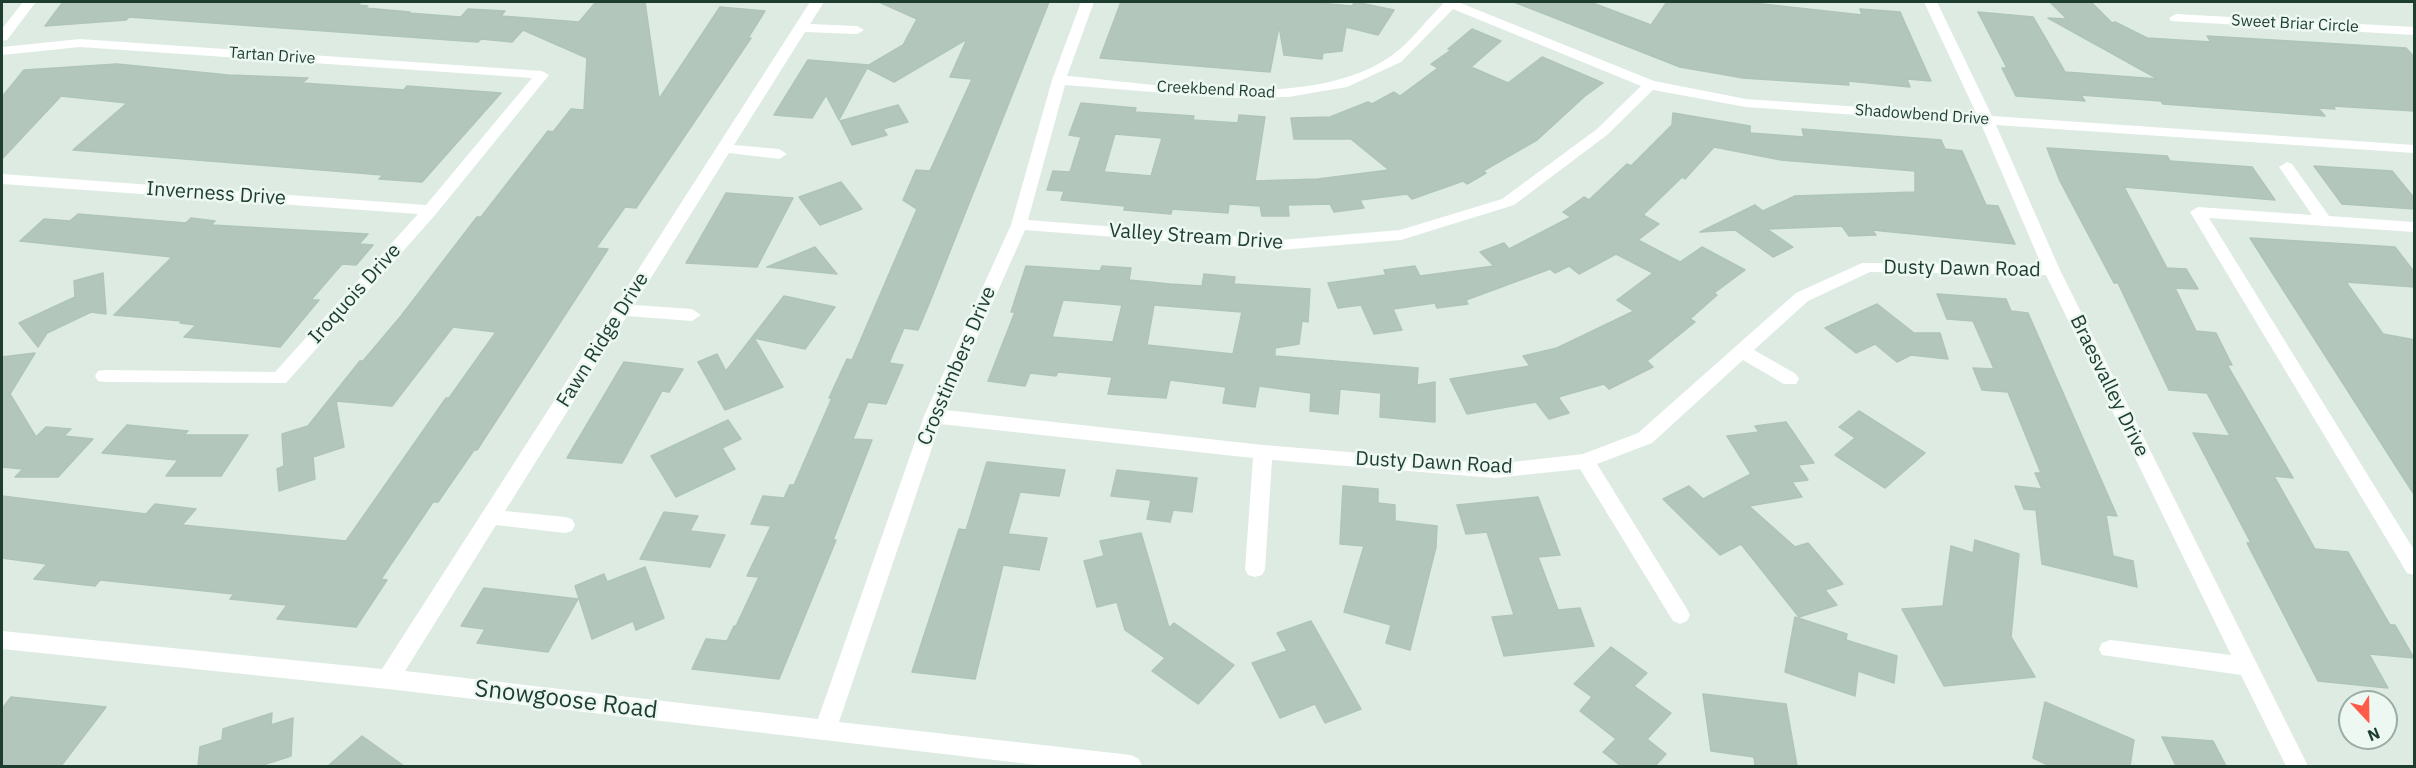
<!DOCTYPE html>
<style>
body{margin:0}
#map{position:relative;width:2416px;height:768px;overflow:hidden;background:#ddebe3;font-family:"IBM Plex Sans",sans-serif}
canvas{display:block}
.frame{position:absolute;inset:0;border:3px solid #1d3d30;pointer-events:none}
.north{position:absolute;left:2338px;top:690px;width:60px;height:60px;box-sizing:border-box;background:#eef8f2;border:2px solid #9aada4;border-radius:50%;rotate:158deg;font-size:16px;font-weight:700;line-height:24px;text-align:center;color:#1d3d30}
.north::after{content:'';display:block;margin:auto;width:21px;height:27px;background:#ff5b48;clip-path:polygon(50% 0,100% 100%,50% 72%,0 100%)}
</style>
<div id="map">
<canvas width="2416" height="768"></canvas>
<div class="frame"></div>
<div class="north">N</div>
</div>
<script>
const ctx = document.querySelector('canvas').getContext('2d');
ctx.lineJoin = 'round';
function fill(path, color) {
  ctx.fillStyle = color;
  ctx.fill(path, 'evenodd');
}
function strokePath(path, color, width, dash) {
  ctx.strokeStyle = color;
  ctx.lineWidth = width;
  ctx.lineCap = dash ? 'butt' : 'round';
  ctx.setLineDash(dash || []);
  ctx.stroke(path);
}
function write(font, color, halo, rows, align = 'center') {
  ctx.font = font + ' "IBM Plex Sans",sans-serif';
  ctx.lineWidth = 5;
  ctx.setLineDash([]);
  ctx.textBaseline = 'middle';
  ctx.strokeStyle = halo;
  ctx.fillStyle = color;
  for (const [text, x, y, turn = 0] of rows) {
    ctx.save();
    ctx.translate(x, y);
    ctx.rotate((+turn || 0) * Math.PI / 180);
    ctx.textAlign = isNaN(turn) ? turn : align;
    if (halo) ctx.strokeText(text, 0, 0);
    ctx.fillText(text, 0, 0);
    ctx.restore();
  }
}
const building = new Path2D(`
 M63 2H361L358 5 368 6 365 8 410 12 408 13 461 17 468 9 505 11 501 16 579 22 596 2H645L659 99 720 7 765 11 748 38H751L636 208 625 207 596 248 608 249 477 450H474L438 502H433L381 579 387 580 356 627 277 619 287 605 230 599 234 594 100 580 95 586 34 579 47 564 2 558V496L146 514 155 504 196 509 182 525 346 541 446 398H449L496 332 453 327 392 406 336 401 344 447 313 457 315 479 279 491 277 469 284 466 282 434 308 426 360 361H363L401 316 477 217H481L548 131 553 132 571 109 584 110 587 58 523 30 512 42 481 39 478 42 129 17 126 20 45 26Z
 M879 2H1049L929 304 918 330 904 328 889 363 903 365 886 404 868 402 853 439 872 440 833 540H836L779 679 692 669 706 639 727 641 734 626H736L759 577 747 576 771 526 751 524 763 496 784 498 790 485H794L832 398H829L847 359 852 360 917 209 903 200 916 170 930 171 972 79 950 77 967 39 894 82 867 68 839 120 826 95 812 118 774 115 808 60 869 65 903 45 917 19Z
 M1121 2H1307L1352 6 1355 2 1394 10 1378 35 1346 27 1342 51 1323 53 1322 59 1284 55 1279 26 1270 72 1100 58Z
 M1514 2H1590L1651 25 1667 2H1744L1862 15 1860 9 1900 12 1931 81 1907 79 1910 87 1848 81 1849 85 1743 78 1680 67Z
 M2050 2H2091L2112 23 2115 22 2147 38 2211 42 2207 36 2406 48 2415 58V111L2333 106 2335 109 2318 108 2325 116 2163 104 2161 101 2081 95 2085 101 2016 96 2002 68H2007L1978 12 2033 17 2065 72 2158 79 2048 18 2067 19Z
 M1472 29 1501 41 1471 67 1508 83 1542 57 1603 83 1585 96 1537 140 1483 171 1486 173 1467 184 1463 181 1412 199 1407 194 1360 200 1364 208 1334 212 1330 204 1288 205 1289 216H1262L1260 206 1229 204 1228 213 1172 209 1171 214 1124 210 1125 206 1061 200 1064 191 1047 190 1053 171 1070 172 1081 137 1069 135 1081 103 1136 108 1135 112 1194 116 1193 120 1238 123 1239 115 1265 117 1255 181 1318 179 1389 170 1351 139H1294L1291 118 1330 117 1368 102 1372 104 1394 92 1400 96 1438 68 1431 64 1451 50 1448 49ZM1115 134 1162 138 1151 176 1104 172Z
 M117 64 228 75 308 78 302 83 404 90 407 86 501 93 422 182 379 179 383 175 73 150 127 103 61 96 2 159V97L24 70Z
 M898 105 908 122 883 129 887 135 852 145 840 121Z
 M1673 113 1750 126V133L1804 137 1802 129 1941 140 1945 149 1962 151 1986 205 1998 206 2015 244 1872 230 1876 235 1849 236 1842 226 1767 229 1793 247 1773 257 1735 230 1700 232 1755 205 1763 211 1795 196 1915 192V171L1781 160 1714 147 1685 179 1682 177 1643 215 1659 224 1638 240 1680 262 1702 247 1745 270 1714 293 1717 295 1690 319 1695 322 1647 361 1653 367 1609 389 1604 384 1558 397 1569 413 1549 419 1536 402 1467 414 1450 379 1530 366 1523 356 1557 348 1634 311 1617 300 1653 273 1616 254 1579 274 1569 266 1555 273 1550 269 1466 300 1468 304 1437 308 1435 303 1393 309 1402 330 1374 334 1361 305 1338 308 1328 283 1386 275 1384 270 1415 266 1420 276 1494 266 1480 252 1504 243 1509 249 1571 217 1563 212 1584 197 1589 200 1627 164 1631 166 1672 125Z
 M2047 148 2167 156 2170 161 2252 167 2275 200 2124 187 2167 268 2186 269 2198 289 2175 288 2196 331 2216 333 2232 365H2227L2293 478 2274 476 2315 549 2348 552 2390 625H2395L2414 658 2369 654 2388 688 2318 681 2247 543H2251L2193 433 2230 436 2207 393 2169 390 2118 283H2114L2060 181Z
 M2314 166 2392 171 2415 199V209L2342 204Z
 M841 182 862 209 820 225 799 197Z
 M726 193 793 198 757 267 686 263Z
 M78 214 186 223 191 218 215 221 211 225 368 234 359 244 373 245 356 265 342 264 311 300H319L280 347 234 342 184 337 196 325 180 323 182 321 114 315 172 257 20 241 44 219 70 221Z
 M2250 238 2395 247 2415 273V287L2346 282 2383 334 2415 340V496Z
 M815 247 837 274 767 267Z
 M1026 266 1100 271 1102 266 1131 268 1129 280 1170 284 1202 286 1204 274 1235 277 1234 284 1310 289 1308 322 1302 321 1299 344 1275 348V356L1418 368 1417 385 1435 382V422L1380 417 1381 393 1340 389 1338 414 1310 411 1311 393 1259 386 1255 407 1223 403 1226 387 1170 380 1166 398 1108 394 1112 377 1058 372 1056 376 1030 373 1025 386 988 381 1015 312H1011ZM1063 300 1122 305 1113 342 1052 337ZM1154 305 1242 312 1233 354 1147 345Z
 M103 273 106 314 91 312 47 333 38 347 19 323 75 297 74 281Z
 M1937 294 2006 299 2011 311 2028 313 2117 516 2106 515 2113 556 2133 561 2137 587 2042 564 2036 510 2024 509 2015 486 2042 489 2035 473H2041L2008 392 1982 390 1973 368 1994 369 1973 321 1947 319Z
 M784 296 835 307 805 349 754 338 783 387 725 410 698 362 717 354 726 371Z
 M1877 304 1914 333H1940L1948 359 1911 355 1897 362 1875 344 1856 353 1825 328Z
 M35 353 10 394 36 437 46 427 71 429 64 436 93 439 58 477H15L23 469 2 467V357Z
 M624 362 683 369 669 392 662 391 622 463 567 458Z
 M1859 411 1925 453 1885 488 1835 455 1855 438 1839 427Z
 M728 420 741 439 722 448 735 469 676 497 651 456Z
 M1786 422 1814 463 1798 465 1808 480 1792 482 1802 497 1749 506 1795 547 1808 543 1843 584 1825 590 1837 605 1799 617 1741 544 1720 555 1663 499 1689 486 1703 499 1751 474 1727 436 1759 432 1755 426Z
 M127 425 188 431 184 435H248L221 476H166L178 460 102 453Z
 M987 462 1065 470 1059 496 1020 492 1008 534 1047 538 1039 570 1003 565 975 679 912 672 959 529 966 530Z
 M1117 470 1197 478 1192 512 1173 510 1170 522 1147 519 1151 500 1111 496Z
 M1343 486 1378 489V503L1395 505V521L1437 526 1436 547 1410 650 1386 643 1391 625 1344 612 1364 546 1340 544Z
 M1538 497 1560 555 1538 557 1558 610 1580 608 1594 646 1504 656 1492 617 1514 615 1502 578 1487 532 1466 534 1457 505Z
 M664 512 698 516 690 531 725 535 710 567 640 559Z
 M1141 533 1169 628 1174 623 1234 665 1198 704 1152 671 1165 658 1125 630 1117 602 1097 607 1084 561 1104 556 1100 541Z
 M1975 540 2019 554 2011 637 2035 677 1944 686 1902 609 1943 606 1951 546 1973 553Z
 M645 567 664 618 636 630 633 621 592 639 575 586 604 574 607 582Z
 M484 588 578 599 548 652 477 643 485 629 461 626Z
 M1795 617 1847 634 1846 640 1897 656 1894 683 1858 671 1855 696 1785 672Z
 M1311 621 1361 709 1325 723 1315 704 1280 718 1252 663 1287 651 1277 633Z
 M1611 647 1647 673 1634 686 1671 713 1647 739 1666 754 1655 766H1621L1603 752 1616 739 1580 711 1592 697 1574 684Z
 M1703 694 1786 704 1797 766H1755L1754 757 1711 751Z
 M11 697 106 707 61 766H2V709Z
 M2045 702 2134 740 2130 766H2050L2033 758Z
 M272 713 271 725 293 718 291 756 260 766H198L200 747 222 740 223 729Z
 M362 736 404 766H328Z
 M2162 737 2213 741 2226 766H2176Z`);
fill(building, '#b3c6bc');
strokePath(building, '#afc5b9', 1.5);
fill(new Path2D(`
 M23 2H36L7 40 2 41V29Z
 M810 2H824L810 24 857 26 864 30 857 34 805 32 734 145 779 149 787 154 779 159 729 153 634 305 692 309 701 315 692 321 627 316 505 511 565 517 572 519 575 525 572 531 565 533 496 525 405 671 818 719 924 416 1011 225 1052 80 1081 2H1094L1067 76C1159 84 1312 112 1391 56 1410 43 1426 20 1443 4L1442 2H1458L1654 81 1746 99 1977 115 1924 2H1937L1992 116 2414 145V153L1996 125 2060 270 2308 766H2286L2241 675 2102 655 2099 649 2102 643 2110 640 2231 655 2046 275 1870 272 1808 301 1754 350 1796 374 1799 379 1796 384H1784L1743 360 1652 443 1597 464 1687 609 1690 615 1687 621 1680 624 1673 621 1580 469 1495 478 1272 460 1265 569 1262 575 1255 577 1248 575 1245 569 1253 458 940 424 839 722 1131 755 1139 759 1142 766H1046L388 689 2 649V631L382 669ZM1453 9 1641 86 1597 129 1502 199 1400 230 1280 240 1028 220 1065 85 1227 98 1288 97 1347 87 1401 62ZM1653 90 1746 107 1981 124 2041 264 1862 263 1796 293 1638 433 1583 454 1495 464 1263 445 945 410 1025 230 1280 250 1401 240 1514 205 1607 135Z
 M2176 14 2414 27V35L2171 21 2169 18Z
 M80 39 542 71 549 75 436 214 286 383 104 382 98 381 95 376 98 371 104 370 275 372 418 214 2 184V174L426 205 532 78 80 47 2 55V47Z
 M2287 162 2292 164 2329 216 2414 222V232L2209 218 2414 550V575L2407 573 2190 212 2198 207 2312 215 2279 167Z`), '#fff');
write('16px', '#1d3d30', '#eef8f2', [
 ["Sweet Briar Circle",2295,24,3],
 ["Tartan Drive",272,56,4],
 ["Creekbend Road",1216,90,3],
 ["Shadowbend Drive",1922,115,4]
]);
write('20px', '#1d3d30', '#eef8f2', [
 ["Inverness Drive",216,194,4],
 ["Valley Stream Drive",1196,237,4],
 ["Dusty Dawn Road",1962,269,1],
 ["Iroquois Drive",355,294,-48],
 ["Fawn Ridge Drive",603,340,-58],
 ["Crosstimbers Drive",957,366,-67],
 ["Braesvalley Drive",2109,386,64],
 ["Dusty Dawn Road",1434,463,3]
]);
write('24px', '#1d3d30', '#eef8f2', [
 ["Snowgoose Road",566,700,7]
]);
</script>
